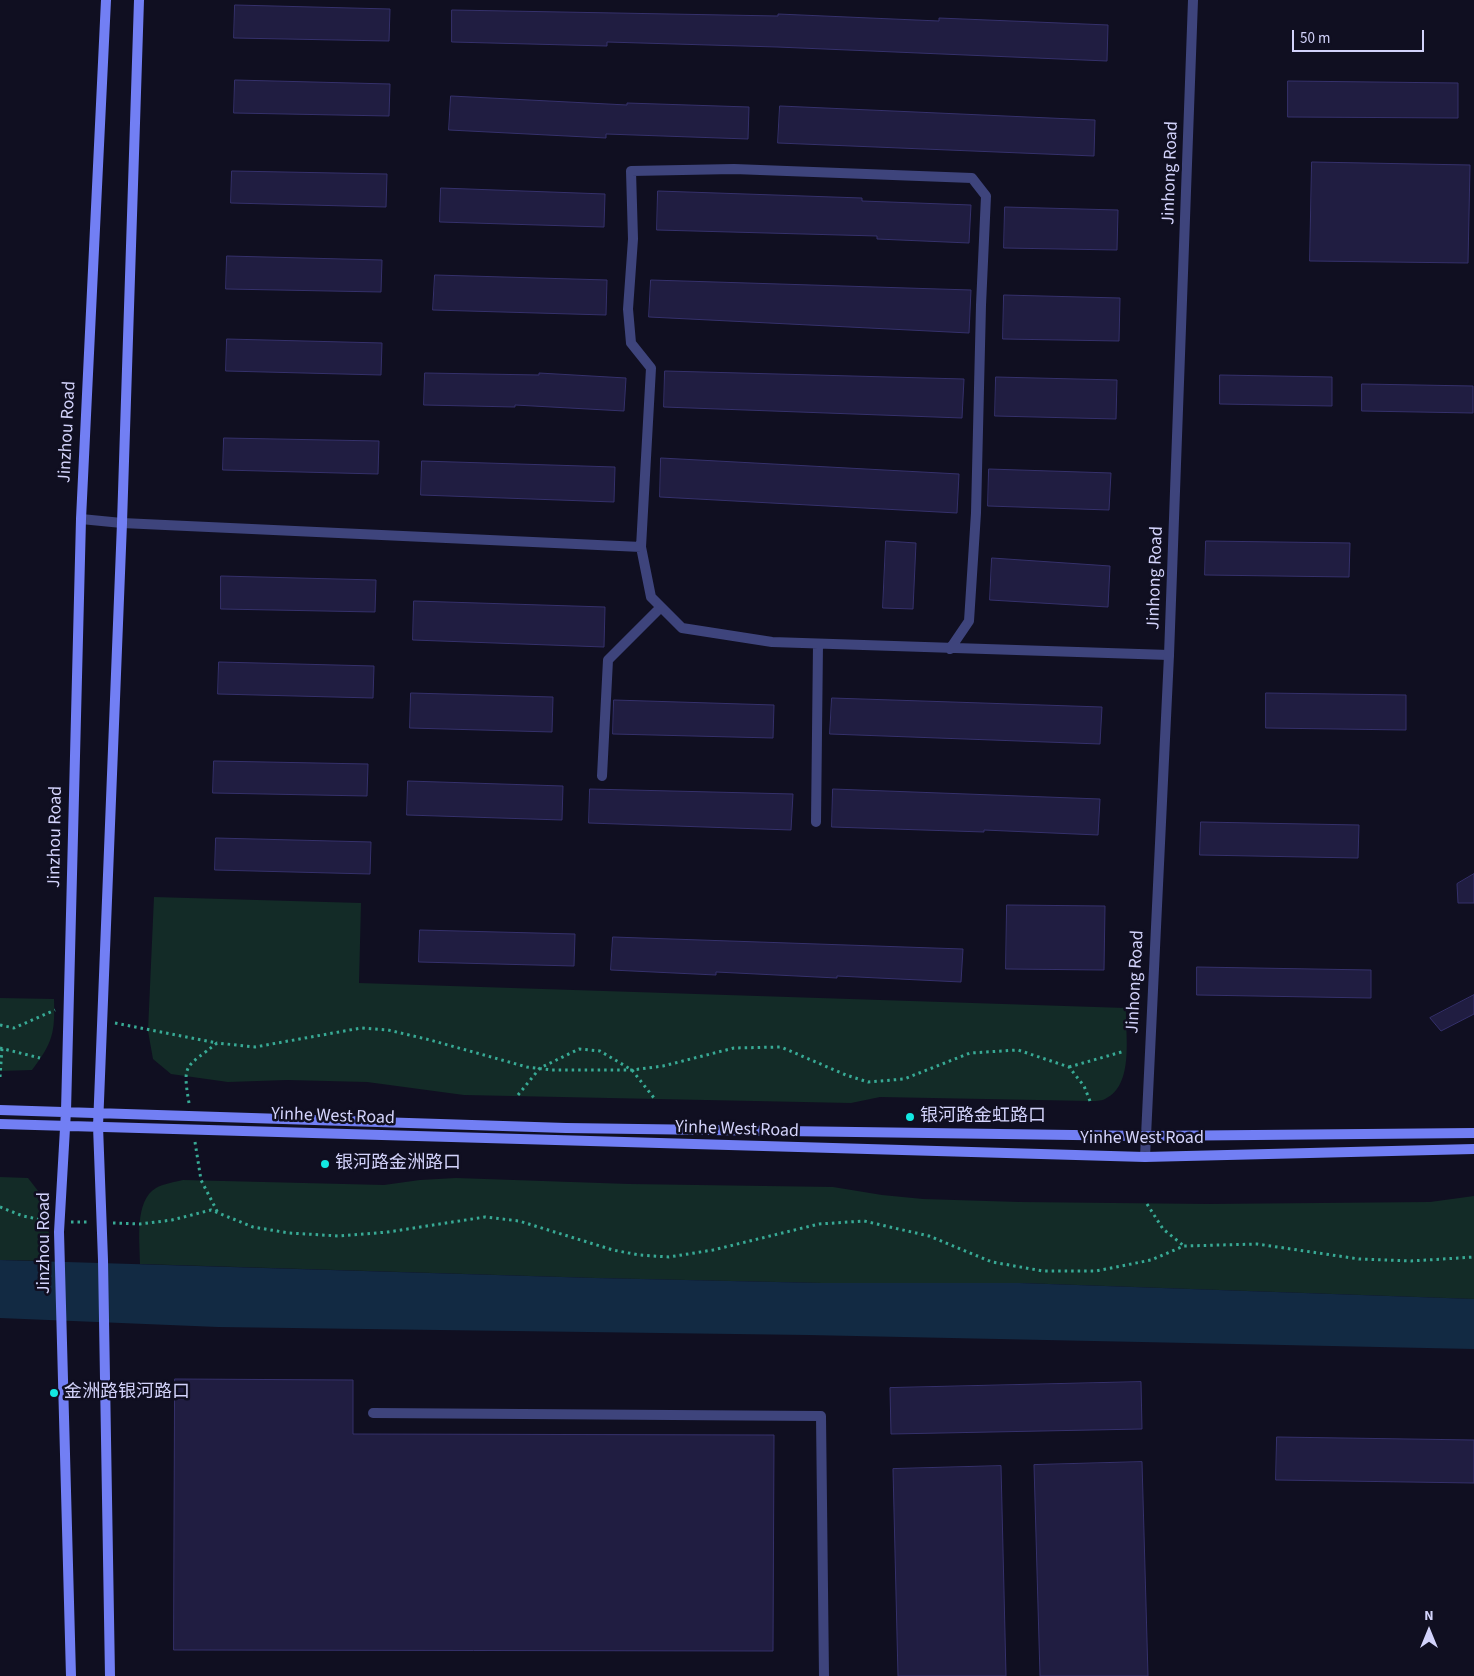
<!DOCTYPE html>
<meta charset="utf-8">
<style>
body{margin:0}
#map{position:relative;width:1474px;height:1676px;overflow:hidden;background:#100f21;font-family:"Source Sans 3",sans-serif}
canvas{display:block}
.north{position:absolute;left:1404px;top:1606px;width:50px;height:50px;-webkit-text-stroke:4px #100f21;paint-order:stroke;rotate:0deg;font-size:14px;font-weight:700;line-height:20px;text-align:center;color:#d3d3fb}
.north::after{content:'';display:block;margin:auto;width:18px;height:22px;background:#d3d3fb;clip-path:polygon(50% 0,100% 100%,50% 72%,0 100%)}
.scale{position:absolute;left:1292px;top:30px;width:132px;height:22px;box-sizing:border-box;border:2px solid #d3d3fb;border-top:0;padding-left:6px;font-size:15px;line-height:18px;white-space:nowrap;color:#d3d3fb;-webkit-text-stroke:4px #100f21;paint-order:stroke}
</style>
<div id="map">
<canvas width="1474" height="1676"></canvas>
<div class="north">N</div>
<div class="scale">50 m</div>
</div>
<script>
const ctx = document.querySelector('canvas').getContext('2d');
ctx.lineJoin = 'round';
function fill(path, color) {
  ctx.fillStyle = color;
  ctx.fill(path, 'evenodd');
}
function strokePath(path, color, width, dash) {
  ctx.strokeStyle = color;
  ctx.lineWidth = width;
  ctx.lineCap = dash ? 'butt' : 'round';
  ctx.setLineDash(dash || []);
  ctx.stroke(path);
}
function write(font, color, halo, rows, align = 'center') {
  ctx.font = font + ' "Source Sans 3","Noto Sans SC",sans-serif';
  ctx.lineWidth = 5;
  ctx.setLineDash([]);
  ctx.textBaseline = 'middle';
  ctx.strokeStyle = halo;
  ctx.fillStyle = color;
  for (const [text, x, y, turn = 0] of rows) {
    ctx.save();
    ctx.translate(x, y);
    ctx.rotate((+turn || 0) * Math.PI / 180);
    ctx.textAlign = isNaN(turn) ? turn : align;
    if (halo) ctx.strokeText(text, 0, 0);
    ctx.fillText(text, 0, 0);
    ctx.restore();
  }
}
fill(new Path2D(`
 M154 897 361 903 359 983 1126 1008C1125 1034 1135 1085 1105 1099 1101 1101 1094 1101 1090 1101L880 1097 851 1103 464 1095 367 1082 287 1080 228 1082 171 1074 153 1059 148 1031Z
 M0 998 54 999C55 1033 53 1042 32 1070L0 1071Z
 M0 1177 28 1178 42 1196 50 1239V1261L0 1260Z
 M456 1178 629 1184 833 1187 882 1195 923 1199 1019 1202 1208 1204 1430 1202 1474 1196V1299L1020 1283H821L595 1278 140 1264C140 1242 134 1201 156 1188 163 1184 175 1182 183 1180L384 1185 420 1180Z`), '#132b27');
fill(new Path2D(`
 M0 1260 595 1278 821 1283H1020L1474 1299V1349L808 1335 218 1327 0 1318Z`), '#122a43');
const building = new Path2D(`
 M235 5 390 9 389 41 234 38Z
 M452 10 778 16V14L939 21V18L1108 25 1107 61 777 47 607 42V46L452 42Z
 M235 80 390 84 389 116 234 113Z
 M1288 81 1458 83V118L1288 117Z
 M451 96 627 105V103L749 107 748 139 606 134V138L449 130Z
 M780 106 1095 120 1094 156 778 143Z
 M1312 162 1470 165 1468 263 1310 261Z
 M232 171 387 174 386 207 231 203Z
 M441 188 605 194 604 227 440 222Z
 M658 191 862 198V201L971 205 969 243 877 239V236L657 230Z
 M1005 207 1118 210 1117 250 1004 248Z
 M227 256 382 260 381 292 226 289Z
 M435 275 607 280 606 315 433 310Z
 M651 280 971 290 969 333 649 317Z
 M1004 295 1120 298 1119 341 1003 339Z
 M227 339 382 343 381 375 226 371Z
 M665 371 964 379 962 418 664 407Z
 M425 373 539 375V373L626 378 624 411 515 405V407L424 405Z
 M1220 375 1332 377V406L1220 404Z
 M996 377 1117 380 1116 419 995 416Z
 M1362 384 1473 386V413L1362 411Z
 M224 438 379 441 378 474 223 470Z
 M661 458 959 474 957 513 660 497Z
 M422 461 615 467 614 502 421 495Z
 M989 469 1111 473 1109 510 988 506Z
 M886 541 916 543 913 609 883 608Z
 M1206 541 1350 543 1349 577 1205 575Z
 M992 558 1110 566 1108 607 990 600Z
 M221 576 376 580 375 612 221 609Z
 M414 601 605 607 604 647 413 640Z
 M219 662 374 666 373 698 218 694Z
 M411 693 553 697 552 732 410 728Z
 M1266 693 1406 695V730L1266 728Z
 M832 698 1102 707 1100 744 830 734Z
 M614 700 774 705 773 738 613 734Z
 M214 761 368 764 367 796 213 793Z
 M408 781 563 786 562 820 407 815Z
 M590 789 793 794 791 830 589 823Z
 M833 789 1100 799 1098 835 984 830V832L832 827Z
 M1201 822 1359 825 1358 858 1200 855Z
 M216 838 371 842 370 874 215 870Z
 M1474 874V903H1458L1457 884Z
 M1007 905 1105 906 1104 970 1006 969Z
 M420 930 575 934 574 966 419 962Z
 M613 937 963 949 961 982 837 976V978L716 972V975L611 970Z
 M1197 967 1371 970V998L1197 995Z
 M1474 995V1014L1441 1031 1430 1018Z
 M175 1379 353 1380V1434L774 1435 773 1651 174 1650Z
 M1141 1382 1142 1429 891 1434 890 1388Z
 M1277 1437 1474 1440V1483L1276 1480Z
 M1142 1462 1148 1676H1040L1034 1465Z
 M1001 1466 1006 1676H898L893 1469Z`);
fill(building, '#201d41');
strokePath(building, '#35316b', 1);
strokePath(new Path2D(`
 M115 1023 217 1043
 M0 1025 14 1028 55 1010
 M0 1048 40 1058
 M1069 1067 1125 1051
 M0 1077 2 1048
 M518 1095 540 1068 579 1049 600 1051 632 1070 654 1098
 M189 1103C182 1062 186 1068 217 1043L255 1047 361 1028 388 1030 430 1040 527 1067 552 1070H632L663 1066 734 1048 781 1047 846 1075 868 1082 904 1079 970 1053 1018 1050 1069 1067 1084 1086 1090 1101
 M195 1142 201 1180 218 1213
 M1147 1204 1163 1229 1184 1246
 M0 1207 23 1216 47 1221
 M71 1222H90
 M113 1223 140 1224 172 1220 211 1210 253 1227 289 1233 339 1236 388 1232 485 1217 519 1221 613 1250 639 1255 669 1257 713 1250 819 1224 864 1221 929 1236 992 1262 1043 1271H1096L1151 1260 1184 1246 1257 1244 1359 1259 1411 1261 1474 1257`), '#38aa95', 3, [2.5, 4]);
strokePath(new Path2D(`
 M81 519 122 523 641 547 651 597 682 628 772 642 1169 655
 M641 547 651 368 631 343 628 309 633 239 631 171 734 169 972 178 986 196 981 305 976 513 969 621 950 649
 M602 776 608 660 661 607
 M816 822 818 644
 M373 1413 821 1416 824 1676`), '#3e447c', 10);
strokePath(new Path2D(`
 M1145 1157 1169 655 1193 0`), '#3e447c', 10);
strokePath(new Path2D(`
 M0 1110 566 1128 1145 1136 1474 1133
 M0 1124 1145 1157 1474 1149
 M71 1676 59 1232 66 1111 81 519 106 0
 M110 1676 103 1260 98 1126 122 523 139 0`), '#727ff4', 10);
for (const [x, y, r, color] of [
 [910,1117,5,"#13e8e2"],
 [325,1164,5,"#13e8e2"],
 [54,1393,5,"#13e8e2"]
]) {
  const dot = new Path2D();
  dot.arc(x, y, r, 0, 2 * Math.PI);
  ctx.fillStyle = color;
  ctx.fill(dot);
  strokePath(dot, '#100f21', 2);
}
write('18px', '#d3d3fb', '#100f21', [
 ["Jinhong Road",1171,173,-88],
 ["Jinzhou Road",68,432,-87],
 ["Jinhong Road",1156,578,-88],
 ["Jinzhou Road",56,837,-89],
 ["Jinhong Road",1136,982,-87],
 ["Yinhe West Road",333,1117,2],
 ["Yinhe West Road",737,1130,2],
 ["Yinhe West Road",1142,1139],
 ["Jinzhou Road",45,1243,-90]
]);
write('18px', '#d3d3fb', '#100f21', [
 ["银河路金虹路口",920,1117],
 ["银河路金洲路口",335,1164],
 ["金洲路银河路口",64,1393]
], 'left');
</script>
